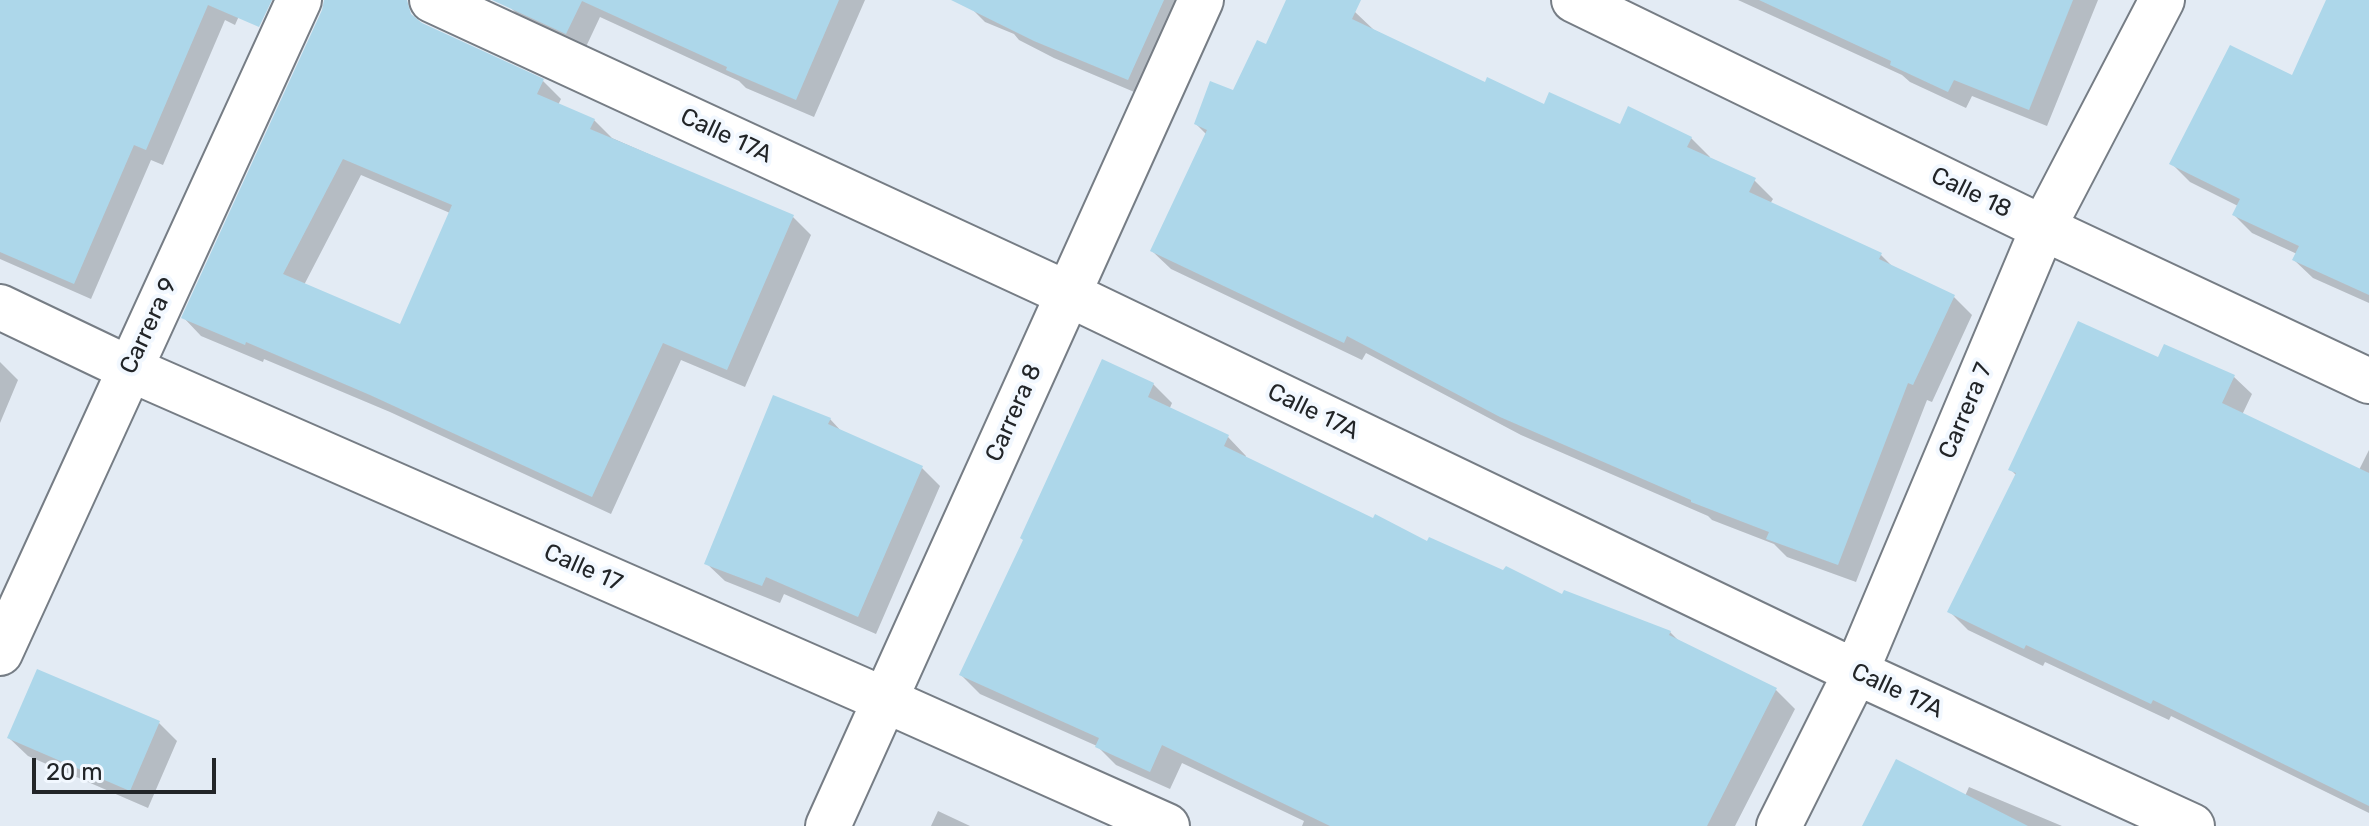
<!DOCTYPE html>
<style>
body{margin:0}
#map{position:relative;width:2369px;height:826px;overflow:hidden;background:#e3ebf4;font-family:Rubik,sans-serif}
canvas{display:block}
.scale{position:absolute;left:32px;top:758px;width:184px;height:36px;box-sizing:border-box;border:4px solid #222528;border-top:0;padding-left:10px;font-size:24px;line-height:28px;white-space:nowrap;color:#222528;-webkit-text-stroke:6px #f2f8ff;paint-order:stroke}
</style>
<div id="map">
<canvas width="2369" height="826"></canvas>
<div class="scale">20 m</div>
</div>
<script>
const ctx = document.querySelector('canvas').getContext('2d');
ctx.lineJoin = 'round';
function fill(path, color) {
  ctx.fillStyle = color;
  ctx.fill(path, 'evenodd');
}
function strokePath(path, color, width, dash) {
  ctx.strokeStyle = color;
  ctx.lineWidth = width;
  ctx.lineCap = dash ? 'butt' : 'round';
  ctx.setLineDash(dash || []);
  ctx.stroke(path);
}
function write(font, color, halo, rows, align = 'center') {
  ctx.font = font + ' Rubik,sans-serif';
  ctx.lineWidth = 8;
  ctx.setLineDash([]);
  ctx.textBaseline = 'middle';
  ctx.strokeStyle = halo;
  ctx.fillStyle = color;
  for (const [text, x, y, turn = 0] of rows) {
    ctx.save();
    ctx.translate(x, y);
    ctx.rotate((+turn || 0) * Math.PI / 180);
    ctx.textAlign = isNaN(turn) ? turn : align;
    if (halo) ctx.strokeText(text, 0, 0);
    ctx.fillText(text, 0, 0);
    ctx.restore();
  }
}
fill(new Path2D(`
 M0 0H246L235 25 225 20 163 165 151 160 91 299 0 259Z
 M514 0H865L814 117 746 88 739 81 600 17 584 51 528 25 510 7Z
 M969 0H1190L1146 97 1054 58 1019 40 1014 34 985 22 967 4Z
 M1288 0H1328L1355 12 1374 30 1486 85 1545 107 1621 127 1691 138 1710 157 1709 159 1754 180 1773 199 1770 204 1881 255 1895 269 1954 297 1972 315 1932 402 1927 400 1856 582 1787 557 1774 544 1712 520 1708 516 1521 435 1366 353 1362 360 1171 269 1152 251 1207 135 1196 124 1234 93 1267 47Z
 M1738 0H2098L2047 126 1972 96 1966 108 1910 82 1902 75Z
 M2329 0H2369V303L2313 278 2294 260 2297 254 2252 233 2234 215 2238 206 2190 182 2172 164 2293 78Z
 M324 9 543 81 561 99 558 105 594 120 612 138 793 217 811 235 745 387 681 360 611 514 390 412 264 359 263 362 201 336 183 317ZM361 175 450 213 401 326 304 285Z
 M2159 360 2233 376 2252 394 2242 415 2359 470 2369 450V813L2171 716 2169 720 2045 662 2043 666 1968 630 1950 612 2017 476 2010 469Z
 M0 362 18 380 0 423Z
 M1153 384 1172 403 1169 410 1228 437 1246 456 1245 459 1374 521 1428 543 1563 596 1670 632 1681 643 1776 690 1795 709 1735 826H1302L1304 821 1182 763 1170 789 1116 765 1097 746 980 694 961 675Z
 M830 419 843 433 922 468 940 486 876 634 784 594 780 603 725 581 706 563Z
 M38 672 159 723 177 741 148 808 28 756 9 738Z
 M1969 787 2062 826H1864L1965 796Z
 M938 811 970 826H931Z`), '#0003');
fill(new Path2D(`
 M0 0H272L259 27 208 5 146 150 134 145 74 284 0 252Z
 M324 0H407L411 14 422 23 544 79 537 94 595 119 590 129 794 215 727 370 663 343 592 497 370 395 246 342 245 345 181 318 322 10ZM343 159 452 205 400 324 283 274Z
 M492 0H839L796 100 726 70 727 67 582 1 566 34Z
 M951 0H1164L1128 80 1034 41Z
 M1286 0H1361L1352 19 1485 82 1487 77 1544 104 1549 92 1620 124 1628 106 1692 137 1687 147 1756 178 1749 192 1882 253 1879 259 1955 295 1913 385 1908 383 1838 565 1766 539 1769 532 1691 502V500L1500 417 1347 336 1344 343 1150 251 1207 130 1194 124 1210 81 1233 90 1257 40 1266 44Z
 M1759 0H2073L2029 110 1954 80 1948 92 1890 65 1891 61Z
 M2326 0H2369V295L2292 260 2299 246 2232 215 2240 199 2169 164 2230 45 2292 75Z
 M2078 321 2158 357 2164 344 2235 375 2222 403 2369 473V806L2153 700 2151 704 2026 645 2024 649 1947 612 2016 473 2008 470Z
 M1102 359 1154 383 1148 397 1229 435 1224 446 1373 518 1375 514 1427 541 1429 537 1503 570 1506 566 1562 594 1564 590 1671 631 1669 635 1777 688 1707 826H1330L1162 745 1150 772 1095 747 1099 738 959 675 1023 540 1020 538Z
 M773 395 831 418 828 424 923 466 858 617 766 577 762 586 704 564Z
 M37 669 160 721 130 791 7 738Z
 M1896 759 2028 826H1862Z`), '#add7ea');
const minor = new Path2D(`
 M432 0 1068 294 1856 672 2192 826
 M1574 0 2043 228 2369 381
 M0 307 130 369 885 700 1167 826
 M0 653 299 0
 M828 826 1201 0
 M1779 826 1856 672 2043 228 2162 0`);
strokePath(minor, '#767d85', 48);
strokePath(minor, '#fff', 44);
write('24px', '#222528', '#f2f8ff', [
 ["Calle 17A",726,136,25],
 ["Calle 18",1971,193,26],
 ["Carrera 9",149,326,-65],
 ["Carrera 7",1966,411,-67],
 ["Calle 17A",1313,412,26],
 ["Carrera 8",1014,413,-66],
 ["Calle 17",583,568,24],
 ["Calle 17A",1897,691,25]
]);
</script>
